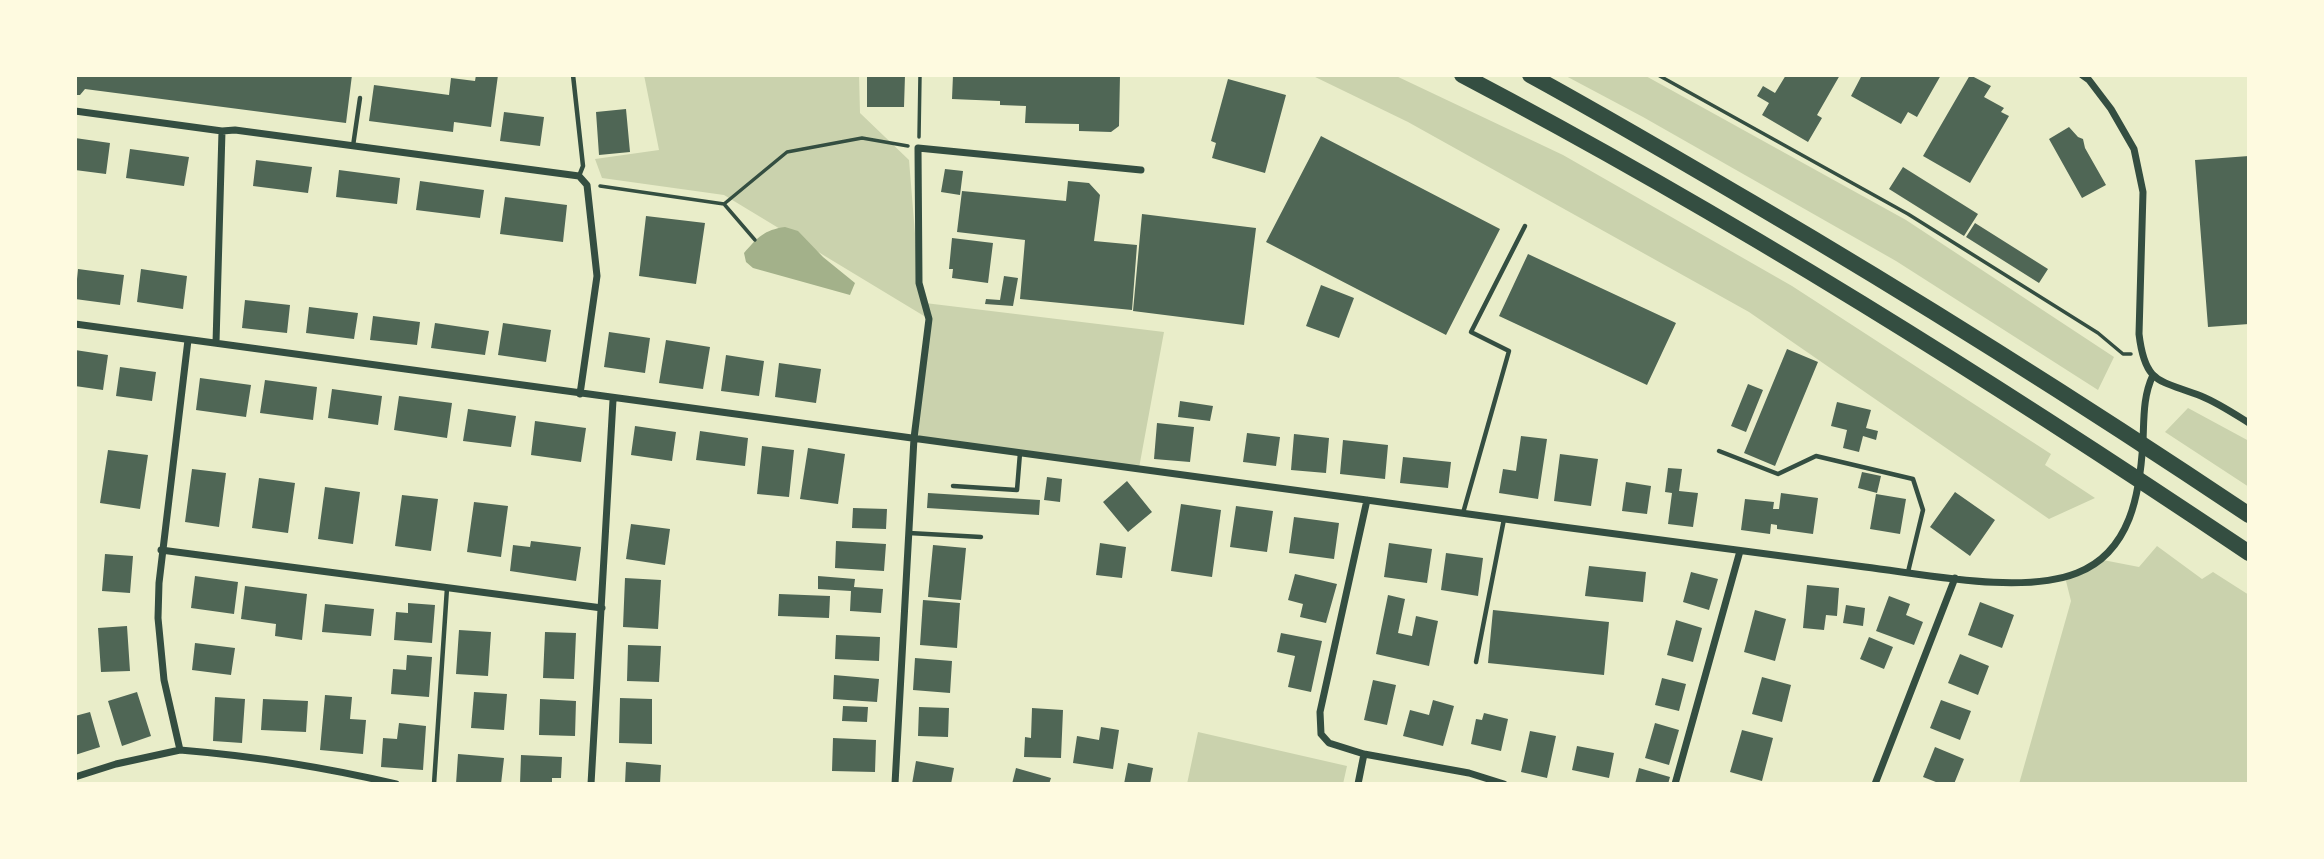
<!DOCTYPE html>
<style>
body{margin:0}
#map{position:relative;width:2324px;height:859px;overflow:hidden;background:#e9edc9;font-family:"PT Sans",sans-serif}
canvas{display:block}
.frame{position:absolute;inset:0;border:77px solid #fefae0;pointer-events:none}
</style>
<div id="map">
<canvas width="2324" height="859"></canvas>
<div class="frame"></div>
</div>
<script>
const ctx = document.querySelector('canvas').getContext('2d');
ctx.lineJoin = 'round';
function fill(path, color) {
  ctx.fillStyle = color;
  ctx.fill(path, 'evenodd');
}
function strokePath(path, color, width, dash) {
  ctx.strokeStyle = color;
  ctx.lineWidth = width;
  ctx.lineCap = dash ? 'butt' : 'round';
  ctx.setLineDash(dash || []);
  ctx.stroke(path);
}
fill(new Path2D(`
 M644 75H859L860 113 909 160 919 283 925 303 1164 332 1139 468 914 438 929 319 724 195 602 178 595 159 659 150Z
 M1311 75H1394L1563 155 1792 286 2051 454 2045 465 2095 498 2049 519 1749 312 1408 122Z
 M1564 75H1644L1906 220 2114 357 2098 390 1896 261 1643 117Z
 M2188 408 2249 441V487L2165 432Z
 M2157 546 2202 579 2213 572 2249 595V784H2019L2071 601 2065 577 2103 560 2139 567Z
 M1198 732 1347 766 1343 784H1187Z`), '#cad2ad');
fill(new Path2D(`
 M785 227 798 231 823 257 855 283 850 295 753 268 746 262 744 253C758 237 764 230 785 227Z`), '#a3b18a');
fill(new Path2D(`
 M75 75H352L346 123 85 89 80 95H75Z
 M476 75H498L491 127 454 122 453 132 369 121 374 85 449 95 451 78 475 81Z
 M867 75H905L904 107H867Z
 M953 75H1120L1119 126 1111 132 1079 131V124L1025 123 1026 106 1000 105V101L952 99Z
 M1786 75H1840L1817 115 1822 118 1808 142 1762 115 1769 103 1757 96 1763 86 1775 93Z
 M1862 75H1941L1917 117 1908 112 1901 124 1851 96Z
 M1970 75 1991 86 1984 97 2004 108 2001 112 2009 116 1970 183 1923 156Z
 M1228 79 1286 95 1265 173 1212 158 1216 143 1211 141Z
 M626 109 630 152 599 155 596 112Z
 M504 112 544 117 540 146 500 141Z
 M2069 127 2078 137 2083 139 2085 148 2106 185 2082 198 2049 139Z
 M1321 136 1500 229 1446 335 1266 242Z
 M75 138 110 143 106 174 75 170Z
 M130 149 189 157 184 186 126 178Z
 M2249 156V324L2208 327 2195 160Z
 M256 160 312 167 308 193 253 186Z
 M1903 167 1978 214 1964 236 1889 189Z
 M945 169 963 171 960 195 941 192Z
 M339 170 400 178 397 204 336 197Z
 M420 181 484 190 480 218 416 210Z
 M1068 181 1089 183 1100 195 1094 241 1137 245 1132 310 1020 299 1025 240 957 232 962 191 1066 201Z
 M505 197 567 205 563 242 500 234Z
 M1142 214 1256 228 1244 325 1133 311Z
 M646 216 705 223 696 284 639 276Z
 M1975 223 2048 269 2039 283 1966 237Z
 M952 238 993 243 988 283 952 278 953 269H949Z
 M1528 254 1676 323 1647 385 1499 316Z
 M78 269 124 275 120 305 75 299Z
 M141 269 187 276 183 309 137 302Z
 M1004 276 1018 278 1013 306 985 304 986 299 1000 300Z
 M1321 285 1354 298 1339 338 1306 326Z
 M245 300 290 305 287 333 242 328Z
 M309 307 358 313 354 339 306 333Z
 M373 316 420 322 417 345 370 340Z
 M435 323 489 331 485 355 431 348Z
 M503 323 551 330 546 362 498 355Z
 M609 332 650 338 645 373 604 367Z
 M666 340 710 347 703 389 659 383Z
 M1787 349 1818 362 1775 466 1744 453Z
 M75 350 108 355 103 390 75 386Z
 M726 355 764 361 759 396 721 391Z
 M779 363 821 369 816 403 775 397Z
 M120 367 156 372 152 401 116 396Z
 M200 378 251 385 246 417 196 410Z
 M265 380 317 387 313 420 260 413Z
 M1748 384 1763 390 1746 432 1731 426Z
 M332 389 382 396 378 425 328 418Z
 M399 396 452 403 447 438 394 430Z
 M1180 401 1213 406 1210 421 1178 417Z
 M1837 402 1871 410 1866 428 1878 431 1876 440 1863 436 1859 452 1843 448 1847 430 1831 426Z
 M468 409 516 416 511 447 463 441Z
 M535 421 586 428 581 462 531 455Z
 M1157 423 1194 427 1190 462 1154 459Z
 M635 426 676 432 672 461 631 455Z
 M700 431 748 438 745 466 696 460Z
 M1247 433 1280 437 1276 466 1243 462Z
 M1294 434 1329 438 1326 473 1291 470Z
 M1521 436 1547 439 1538 499 1499 493 1503 469 1516 471Z
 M1343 440 1388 445 1385 479 1340 474Z
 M762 446 794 450 789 497 757 494Z
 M808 448 845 454 838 504 800 499Z
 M108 450 148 455 140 509 100 503Z
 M1560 454 1598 459 1591 506 1554 501Z
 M1403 457 1451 462 1448 488 1400 483Z
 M1668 468 1682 469 1679 491 1698 493 1693 527 1668 524 1672 493 1665 492Z
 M192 469 226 473 219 527 185 522Z
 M1862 472 1881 476 1877 493 1858 488Z
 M1047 477 1062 479 1060 502 1044 500Z
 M259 478 295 483 288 533 252 528Z
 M1127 481 1152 512 1128 532 1103 502Z
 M1626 482 1651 486 1647 514 1622 511Z
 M325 487 360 492 353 544 318 539Z
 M1955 492 1995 520 1970 556 1930 527Z
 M928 493 1040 500 1039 515 927 508Z
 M1781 493 1818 498 1813 534 1777 529V525L1771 524 1770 534 1741 530 1745 499 1774 502 1773 509H1779Z
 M1876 494 1906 499 1900 534 1870 529Z
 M402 495 438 499 431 551 395 546Z
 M474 502 508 506 501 557 467 552Z
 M1181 504 1221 510 1212 577 1171 571Z
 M1236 506 1273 511 1267 552 1230 547Z
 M853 508 887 509 886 529 852 528Z
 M1294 517 1339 523 1334 559 1289 553Z
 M631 524 670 529 665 565 626 559Z
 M531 541 581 547 576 581 510 571 513 545 530 547Z
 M836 541 886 544 884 571 835 568Z
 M1100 543 1126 547 1122 578 1096 575Z
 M1389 543 1432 549 1427 583 1384 577Z
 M933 545 966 548 961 600 928 597Z
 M1446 553 1483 558 1478 596 1441 590Z
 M105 554 133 556 130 593 102 591Z
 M1589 566 1646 572 1643 602 1585 596Z
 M1691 572 1718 579 1709 610 1683 602Z
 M1295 574 1337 584 1326 623 1300 617 1303 604 1288 600Z
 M195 576 238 582 234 614 191 608Z
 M818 576 855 579 854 587 883 589 881 613 850 611 851 591 818 589Z
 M625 578 661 580 658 629 623 627Z
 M1807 585 1839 588 1837 616 1826 615 1824 630 1803 628Z
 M245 586 307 594 302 640 275 636 276 624 241 619Z
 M779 594 830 596 829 618 778 616Z
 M1388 595 1405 599 1398 633 1412 636 1416 616 1438 621 1429 666 1376 654Z
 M1889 596 1910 604 1906 615 1923 622 1914 645 1876 631Z
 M923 600 960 603 957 648 920 645Z
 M1980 602 2014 615 2002 648 1968 635Z
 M408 603 435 605 432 643 394 640 396 612 408 613Z
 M325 604 374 609 371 636 322 632Z
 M1846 605 1865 608 1863 626 1843 623Z
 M1493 610 1609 622 1604 675 1488 663Z
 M1755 610 1786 619 1775 661 1744 652Z
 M1676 620 1702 628 1693 662 1667 655Z
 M127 626 130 671 101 672 98 628Z
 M459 630 491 632 488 676 456 674Z
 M545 632 576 633 574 679 543 678Z
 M1281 633 1322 641 1311 692 1288 687 1295 656 1277 652Z
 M836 635 880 637 879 661 835 659Z
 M1869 637 1893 647 1884 669 1860 659Z
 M195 643 235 648 231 675 192 670Z
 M628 645 661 646 659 682 627 681Z
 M1960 654 1989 666 1978 695 1948 683Z
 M407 655 432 657 429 697 391 694 393 669 406 670Z
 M915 658 952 661 950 693 913 690Z
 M834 675 879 679 877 702 833 699Z
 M1762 677 1791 685 1782 722 1752 714Z
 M1662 678 1686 684 1679 711 1655 705Z
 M1373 680 1396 685 1387 725 1364 720Z
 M137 692 151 736 122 746 108 701Z
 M474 692 507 694 504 730 471 728Z
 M325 695 352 697 350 719 366 720 363 754 320 750Z
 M215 697 245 699 242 743 213 741Z
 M620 698 652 699V744L619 743Z
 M263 699 308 701 306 732 261 730Z
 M540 699 576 701 575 736 539 735Z
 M1433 700 1454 706 1443 746 1403 736 1410 710 1429 715Z
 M1941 700 1971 711 1960 740 1930 728Z
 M843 706 868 707 867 722 842 721Z
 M919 707 949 708 948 737 918 736Z
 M1032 708 1063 710 1061 758 1024 757 1025 737 1031 738Z
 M90 712 100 747 75 755V716Z
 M1484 713 1508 719 1501 751 1471 744 1476 719 1482 720Z
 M399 723 426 726 423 770 381 767 383 738 397 739Z
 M1655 723 1679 730 1669 765 1645 758Z
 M1101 727 1119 730 1113 769 1073 763 1077 736 1099 740Z
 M1742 730 1773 738 1762 781 1730 772Z
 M1530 731 1556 736 1547 778 1521 772Z
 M833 738 876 740 875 772 832 771Z
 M1577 746 1614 753 1609 778 1572 770Z
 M1935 747 1964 759 1954 784H1941L1923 777Z
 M458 754 504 758 501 784H456Z
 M521 755 562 757 561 778H552V784H520Z
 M916 761 954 768 951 784H912Z
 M626 762 661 765 660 784H625Z
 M1128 763 1153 768 1150 784H1124Z
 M1016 768 1051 778 1049 784H1012Z
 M1639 768 1670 777 1668 784H1635Z`), '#4f6655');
strokePath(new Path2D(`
 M1658 75 1908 214 2098 333 2123 354H2131
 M919 137 920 75
 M600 186 724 204 755 240
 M724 204 787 152 862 138 908 146`), '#344e41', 3.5);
strokePath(new Path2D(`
 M573 75 583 166 579 176
 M353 146 360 98
 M1719 451 1778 474 1816 456 1913 479 1923 510 1908 572
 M953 486 1017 490 1020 453
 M1463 513 1509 351 1471 332 1525 226
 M909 533 981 537
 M1476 662 1504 519
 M434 784 447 588`), '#344e41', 4.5);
strokePath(new Path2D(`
 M2082 75 2089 80 2111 109 2134 149 2143 192 2139 334C2145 385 2160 380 2201 396 2218 403 2233 413 2249 423
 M75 111 222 131 235 130 579 176 587 185 597 276 580 394
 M75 324C570 395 1067 458 1563 527 1663 541 1764 554 1865 567 1924 574 2021 595 2077 573 2131 552 2140 493 2143 441 2144 418 2143 396 2153 375
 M216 343 222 131
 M1367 500 1320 712 1321 734 1329 743 1364 754 1469 773 1504 784
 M161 550 602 608
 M180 750C253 756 324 767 396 784
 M75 777 116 764 180 750 164 680 158 618 159 583 188 340
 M591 784 613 400
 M895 784 914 438 929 319 919 283 918 148 1141 170
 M1358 784 1364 754
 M1675 784 1740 551
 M1875 784 1955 578`), '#344e41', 7);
strokePath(new Path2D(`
 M1462 75C1734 218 1994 382 2249 553
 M1530 75C1605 116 1678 159 1751 202 1920 301 2086 406 2249 515`), '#344e41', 16);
</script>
